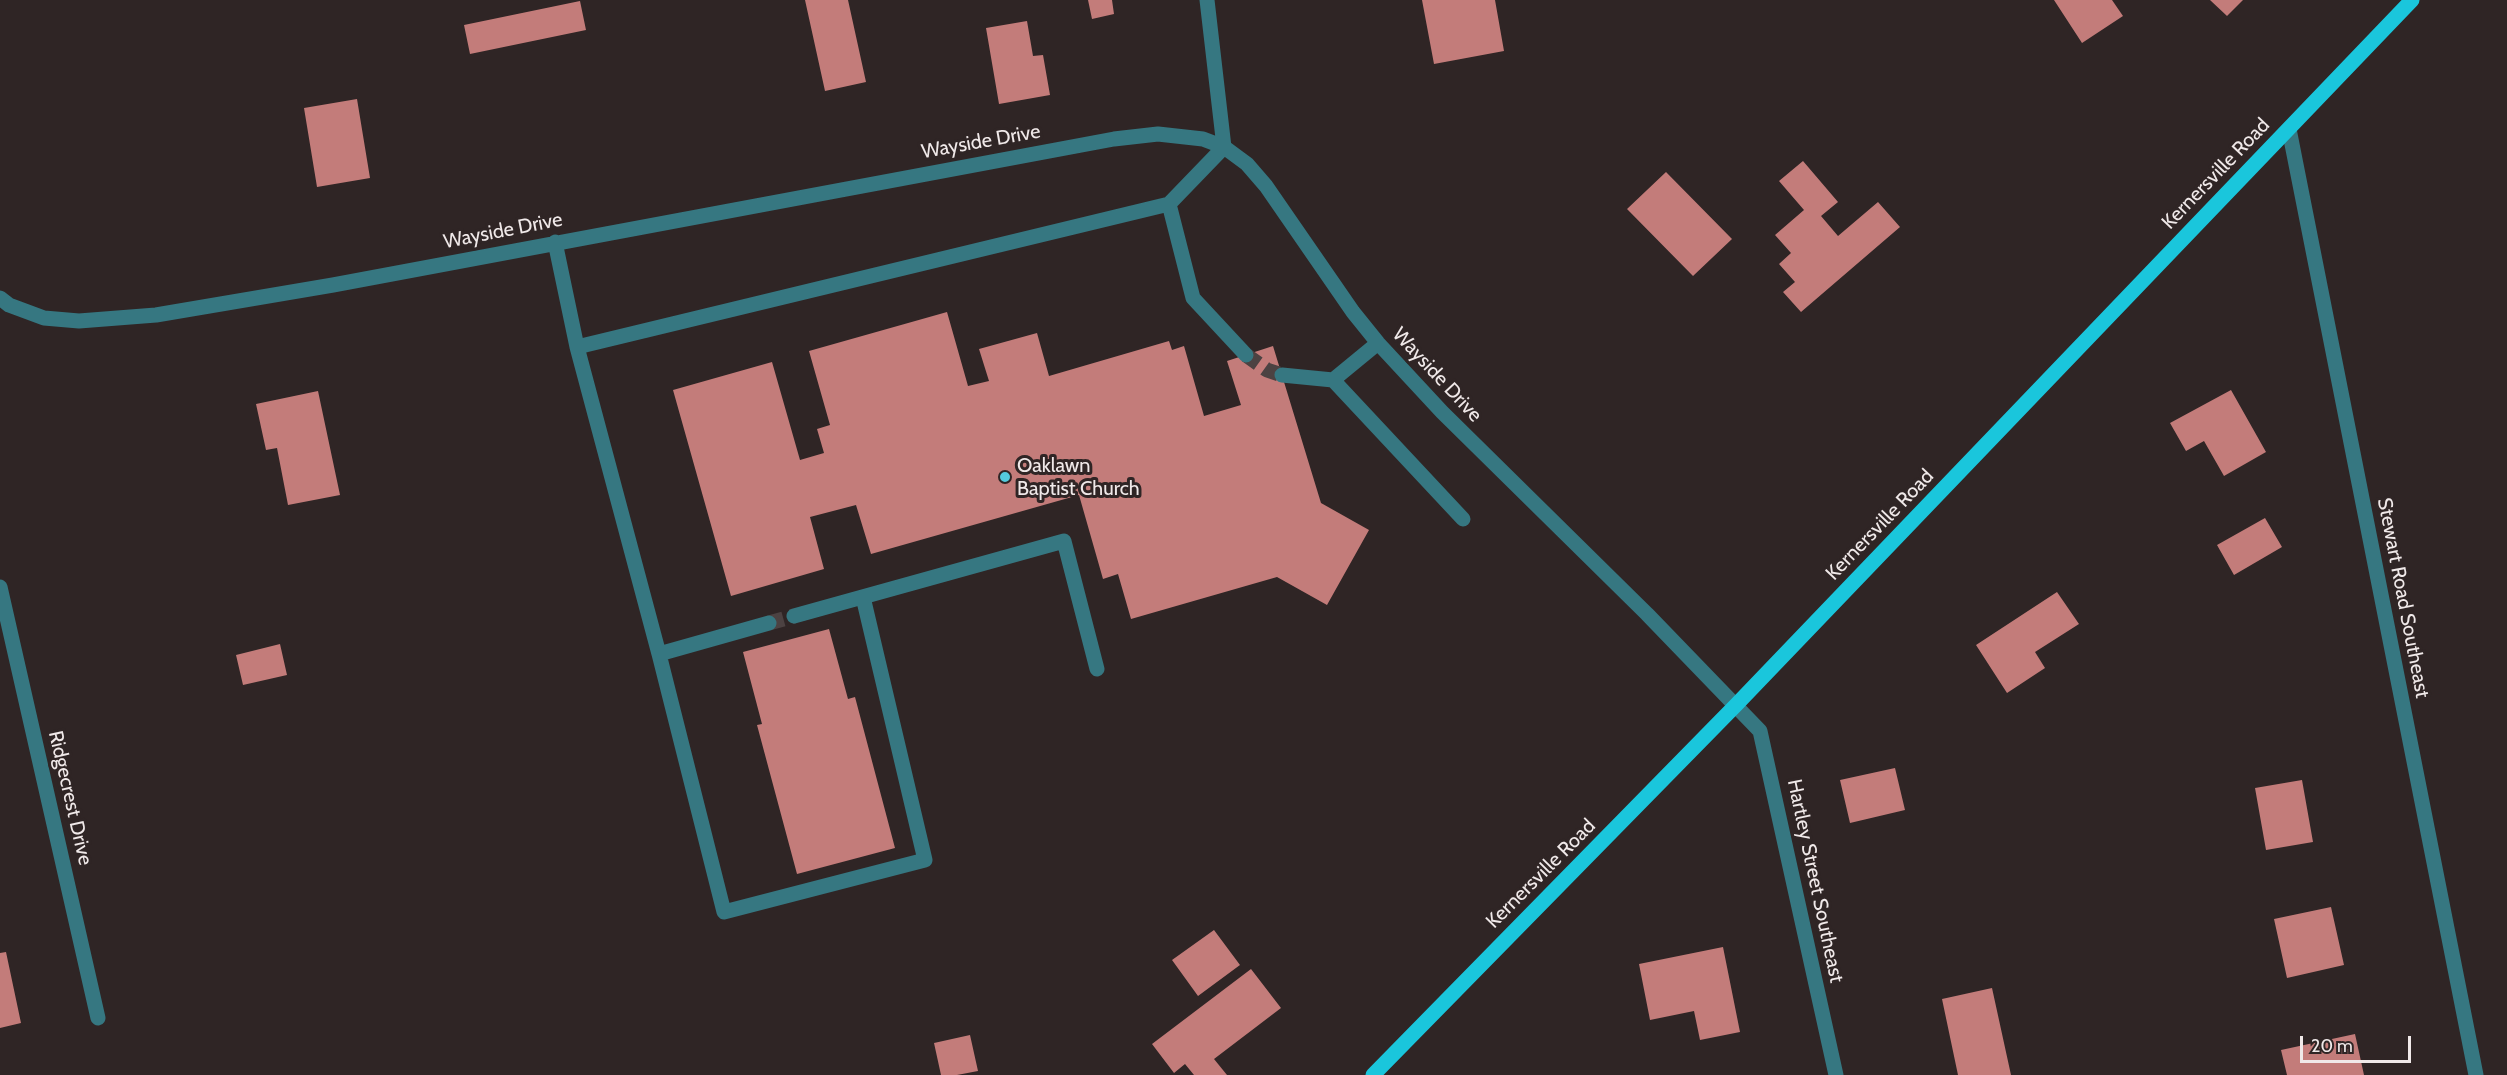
<!DOCTYPE html>
<style>
body{margin:0}
#map{position:relative;width:2507px;height:1075px;overflow:hidden;background:#2f2525;font-family:Cabin,sans-serif}
canvas{display:block}
.scale{position:absolute;left:2300px;top:1036px;width:111px;height:27px;box-sizing:border-box;border:3px solid #f0e9e9;border-top:0;padding-left:8px;font-size:18px;line-height:21px;white-space:nowrap;color:#f0e9e9;-webkit-text-stroke:4px #2f2525;paint-order:stroke}
</style>
<div id="map">
<canvas width="2507" height="1075"></canvas>
<div class="scale">20 m</div>
</div>
<script>
const ctx = document.querySelector('canvas').getContext('2d');
ctx.lineJoin = 'round';
function fill(path, color) {
  ctx.fillStyle = color;
  ctx.fill(path, 'evenodd');
}
function strokePath(path, color, width, dash) {
  ctx.strokeStyle = color;
  ctx.lineWidth = width;
  ctx.lineCap = dash ? 'butt' : 'round';
  ctx.setLineDash(dash || []);
  ctx.stroke(path);
}
function write(font, color, halo, rows, align = 'center') {
  ctx.font = font + ' Cabin,sans-serif';
  ctx.lineWidth = 6;
  ctx.setLineDash([]);
  ctx.textBaseline = 'middle';
  ctx.strokeStyle = halo;
  ctx.fillStyle = color;
  for (const [text, x, y, turn = 0] of rows) {
    ctx.save();
    ctx.translate(x, y);
    ctx.rotate((+turn || 0) * Math.PI / 180);
    ctx.textAlign = isNaN(turn) ? turn : align;
    if (halo) ctx.strokeText(text, 0, 0);
    ctx.fillText(text, 0, 0);
    ctx.restore();
  }
}
fill(new Path2D(`
 M805 0H848L866 82 825 91Z
 M1088 0H1112L1114 14 1092 19Z
 M1422 0H1495L1504 51 1434 64Z
 M2054 0H2112L2123 16 2082 43Z
 M2210 0H2243L2227 16Z
 M580 1 586 30 470 54 464 25Z
 M1027 21 1033 56 1043 55 1050 95 999 104 986 28Z
 M357 99 370 178 317 187 304 108Z
 M1803 161 1838 202 1821 216 1838 236 1878 202 1900 227 1801 312 1783 292 1795 282 1779 264 1791 253 1775 235 1804 210 1779 181Z
 M1666 172 1732 239 1693 276 1627 209Z
 M947 312 968 386 989 381 979 349 1037 333 1049 376 1169 341 1172 350 1184 346 1204 416 1241 405 1227 361 1273 346 1321 503 1369 530 1327 605 1277 577 1131 619 1118 574 1103 579 1079 495 871 554 856 505 810 517 824 569 731 596 673 390 772 362 800 460 824 453 817 429 830 425 809 351Z
 M2231 390 2266 452 2224 476 2204 441 2186 451 2170 423Z
 M318 391 340 495 288 505 277 448 266 450 256 404Z
 M2265 518 2282 547 2234 575 2217 545Z
 M2057 592 2079 624 2035 652 2045 668 2007 693 1976 645Z
 M829 629 848 699 855 697 895 848 797 874 757 725 762 724 743 652Z
 M280 644 287 675 243 685 236 655Z
 M1895 768 1905 810 1850 823 1840 780Z
 M2302 780 2313 842 2266 850 2255 788Z
 M2331 907 2344 965 2287 978 2274 919Z
 M1214 930 1240 965 1198 996 1172 960Z
 M1723 947 1740 1032 1700 1040 1694 1011 1650 1020 1639 964Z
 M6 952 21 1023 0 1028V953Z
 M1251 969 1281 1008 1214 1059 1227 1075H1194L1185 1064 1174 1073 1152 1044Z
 M1992 988 2011 1075H1958L1942 999Z
 M2355 1034 2364 1075H2287L2281 1050Z
 M970 1035 978 1071 957 1075H941L934 1043Z`), '#c37c7a');
strokePath(new Path2D(`
 M1246 355 1267 370 1282 375
 M769 623 794 616`), '#4c4242', 15, [15, 8]);
strokePath(new Path2D(`
 M1207 0 1224 147 1169 204 1193 298 1246 355
 M2289 129 2476 1075
 M555 242 577 347 659 654
 M0 298 9 305 44 318 79 321 156 315 333 285 1114 139 1158 134 1203 139 1224 147 1247 164 1266 186 1353 312 1378 343 1442 412 1647 614 1760 731 1836 1075
 M577 347 1169 204
 M1282 375 1333 380 1378 343
 M1333 380 1463 519
 M0 587 98 1018
 M794 616 1064 541 1097 669
 M769 623 659 654 724 912 925 860 863 597`), '#367781', 15);
strokePath(new Path2D(`
 M1373 1075 1736 705 2412 0`), '#1ac6dc', 15);
for (const [x, y, r, color] of [
 [1005,477,6,"#54cadd"]
]) {
  const dot = new Path2D();
  dot.arc(x, y, r, 0, 2 * Math.PI);
  ctx.fillStyle = color;
  ctx.fill(dot);
  strokePath(dot, '#2f2525', 2);
}
write('20px', '#f0e9e9', '#2f2525', [
 ["Wayside Drive",981,142,-10],
 ["Kernersville Road",2216,174,-46],
 ["Wayside Drive",503,231,-11],
 ["Wayside Drive",1437,375,47],
 ["Kernersville Road",1880,525,-46],
 ["Stewart Road Southeast",2403,598,79],
 ["Ridgecrest Drive",70,798,77],
 ["Kernersville Road",1541,874,-45],
 ["Hartley Street Southeast",1815,881,78]
]);
write('20px', '#f0e9e9', '#2f2525', [
 ["Oaklawn",1017,466],
 ["Baptist Church",1017,489]
], 'left');
</script>
